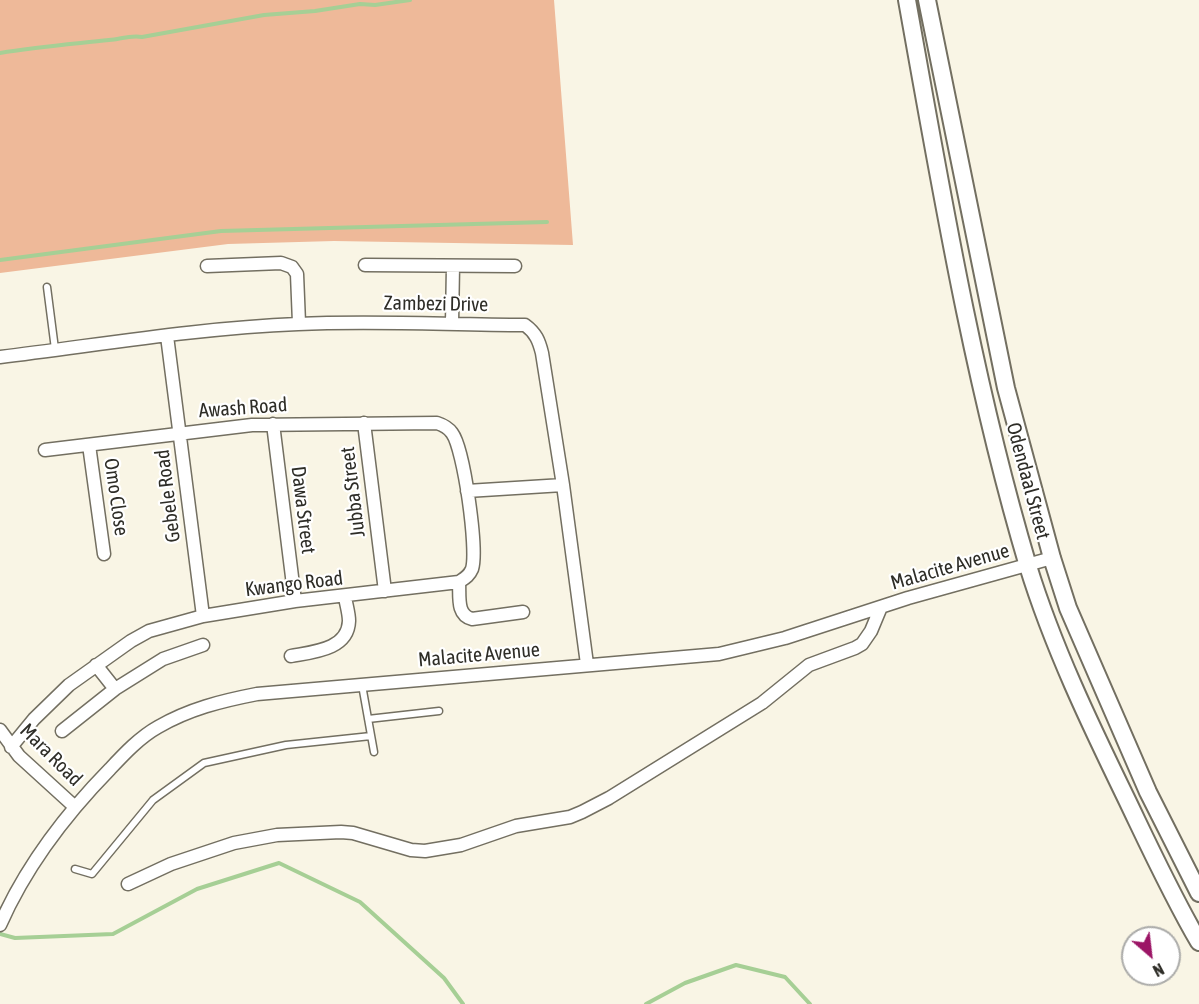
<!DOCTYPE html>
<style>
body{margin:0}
#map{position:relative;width:1199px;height:1004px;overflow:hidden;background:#f9f5e5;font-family:"Asap Condensed",sans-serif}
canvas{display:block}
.north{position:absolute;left:1121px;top:926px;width:60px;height:60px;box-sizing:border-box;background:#fff;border:2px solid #ababa9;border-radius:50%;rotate:152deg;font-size:16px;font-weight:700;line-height:24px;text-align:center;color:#2e2d27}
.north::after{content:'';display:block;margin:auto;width:21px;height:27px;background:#9c1566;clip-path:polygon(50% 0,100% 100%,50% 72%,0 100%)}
</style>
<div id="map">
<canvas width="1199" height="1004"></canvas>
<div class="north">N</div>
</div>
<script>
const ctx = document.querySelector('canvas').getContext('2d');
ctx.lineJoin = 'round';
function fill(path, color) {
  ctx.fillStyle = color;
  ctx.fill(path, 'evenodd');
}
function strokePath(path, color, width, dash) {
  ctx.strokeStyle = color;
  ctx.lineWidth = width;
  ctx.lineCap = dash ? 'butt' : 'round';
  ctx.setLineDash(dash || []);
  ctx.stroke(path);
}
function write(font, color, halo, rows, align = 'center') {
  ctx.font = font + ' "Asap Condensed",sans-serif';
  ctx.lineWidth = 4.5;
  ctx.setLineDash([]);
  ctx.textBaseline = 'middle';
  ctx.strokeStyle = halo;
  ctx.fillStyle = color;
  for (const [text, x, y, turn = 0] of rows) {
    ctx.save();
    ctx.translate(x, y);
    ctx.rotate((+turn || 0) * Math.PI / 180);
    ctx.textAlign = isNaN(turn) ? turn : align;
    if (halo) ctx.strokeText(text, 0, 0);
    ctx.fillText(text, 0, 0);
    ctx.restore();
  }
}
fill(new Path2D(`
 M0 0H554L573 245 334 241 228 244 0 273Z`), '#eeb999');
strokePath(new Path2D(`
 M0 53C36 47 73 44 109 40 121 39 130 35 142 37L264 15 315 11 360 4 375 5 410 0
 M0 260 221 231 547 222
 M0 934 15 938 113 934 197 889 279 863 360 902 444 978 463 1004
 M646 1004 685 983 736 965 785 977 810 1004`), '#a6cf95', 4);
const lane = new Path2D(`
 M47 287 55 349
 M362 685 374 752
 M368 719 439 711
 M75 869 92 874 153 800 204 763 286 745 371 736`);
const street = new Path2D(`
 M365 265 515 266
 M207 266 281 263 292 267 297 274 299 323
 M452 323 453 266
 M167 336 203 616
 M0 357C99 345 198 328 298 324 374 320 450 325 525 325 536 333 539 341 542 353L563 485 587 664
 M364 423 385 591
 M273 424 295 601
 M89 445 104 554
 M467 491 563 485
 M459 582C460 596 456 615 472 619L523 612
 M291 656C312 652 348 650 349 621 349 613 346 604 345 597
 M96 665 115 689 163 659 203 645
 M0 730 19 756 75 807
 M62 731 115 689
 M11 747 34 719 69 685 131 641 149 631 203 616 295 601 459 582C465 578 469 576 472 569 478 550 464 449 452 433 448 427 443 425 437 423L252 425 45 450
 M128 884 171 864 234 843 277 835 341 832 353 833 411 850 425 851 461 845 516 826 570 817 582 812 609 798 762 703 809 665 855 648 862 644 871 631 881 607
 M0 925C26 866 65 815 110 769 124 754 140 737 158 727 189 709 221 701 257 694L719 654 785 638 908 598 1052 558`);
const secondary = new Path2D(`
 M907 0C941 189 973 381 1028 566 1053 647 1090 724 1127 800 1150 848 1172 896 1199 942
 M927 0 1006 388 1052 558 1068 608 1148 792 1199 893`);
strokePath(lane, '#736f61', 9);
strokePath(street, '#736f61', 15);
strokePath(secondary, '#736f61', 20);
strokePath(lane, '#fff', 6);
strokePath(street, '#fff', 12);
strokePath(secondary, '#fff', 16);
write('20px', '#2e2d27', '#fff', [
 ["Zambezi Drive",436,304,1],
 ["Awash Road",243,408,-4],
 ["Odendaal Street",1028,481,75],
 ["Jubba Street",353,492,-97],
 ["Gebele Road",168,496,-97],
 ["Omo Close",116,497,82],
 ["Dawa Street",303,510,83],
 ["Malacite Avenue",950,567,-16],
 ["Kwango Road",294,584,-7],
 ["Malacite Avenue",479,655,-5],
 ["Mara Road",51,755,45]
]);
</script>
